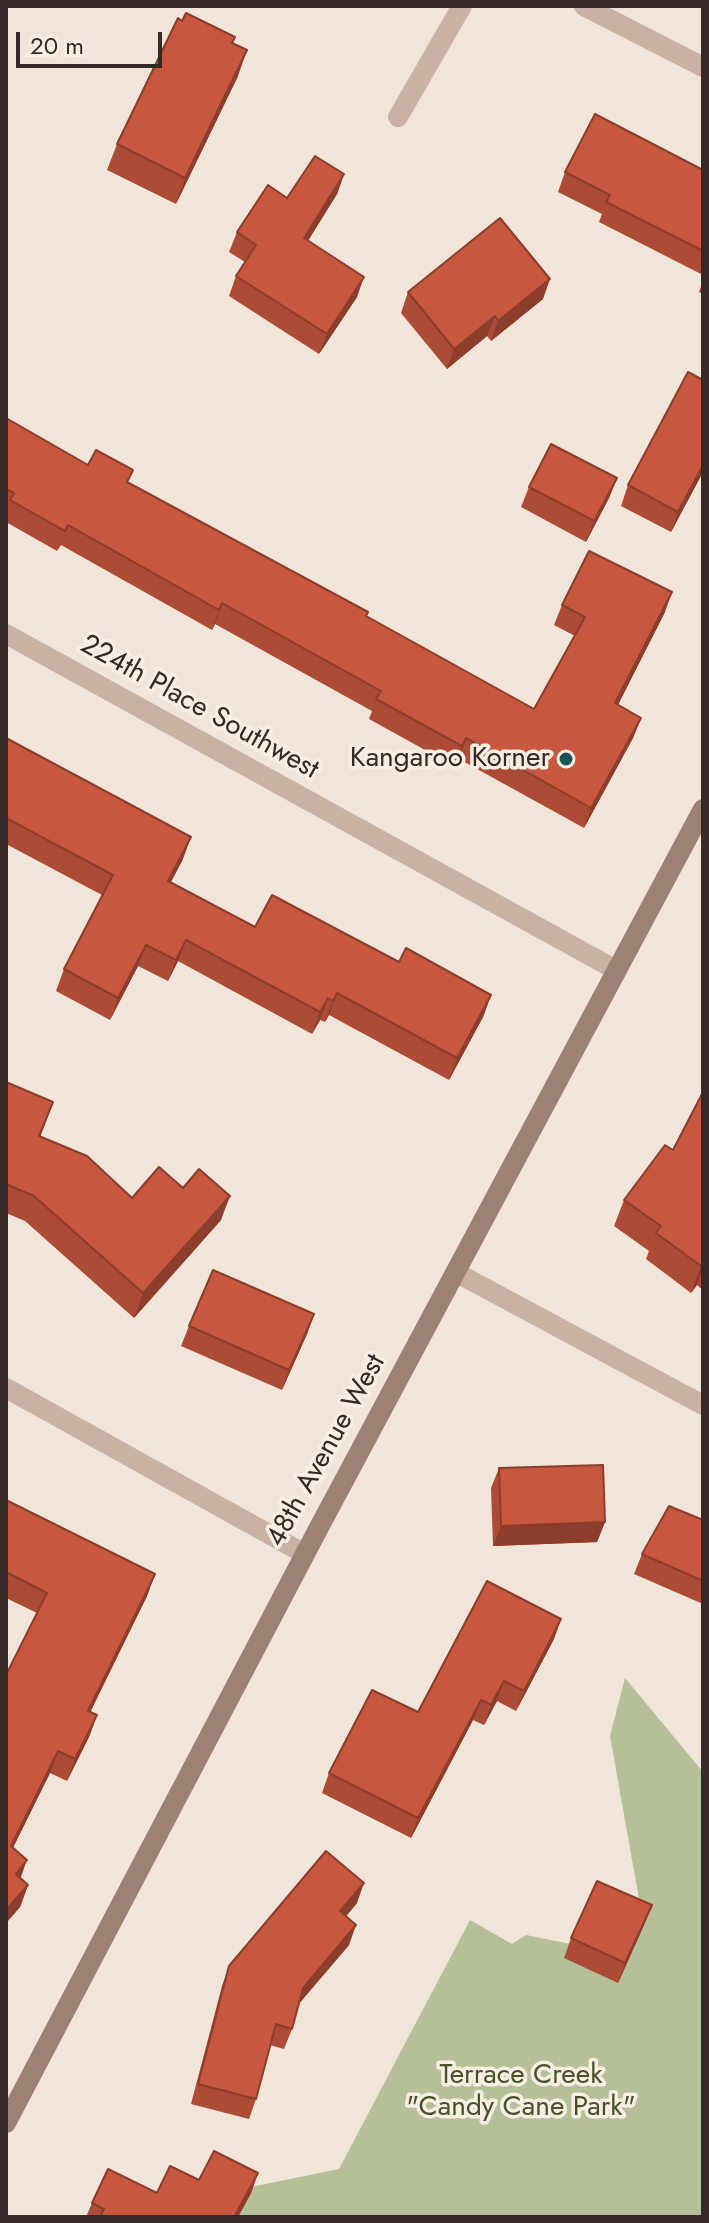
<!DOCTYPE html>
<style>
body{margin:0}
#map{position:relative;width:709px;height:2223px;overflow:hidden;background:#f1e4d8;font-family:Jost,sans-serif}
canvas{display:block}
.frame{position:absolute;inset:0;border:8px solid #342926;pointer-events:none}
.scale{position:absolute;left:16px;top:32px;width:146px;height:36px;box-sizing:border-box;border:4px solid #342926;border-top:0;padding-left:10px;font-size:24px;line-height:28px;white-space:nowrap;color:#342926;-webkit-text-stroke:6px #f9eee4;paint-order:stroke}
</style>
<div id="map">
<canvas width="709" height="2223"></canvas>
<div class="frame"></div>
<div class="scale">20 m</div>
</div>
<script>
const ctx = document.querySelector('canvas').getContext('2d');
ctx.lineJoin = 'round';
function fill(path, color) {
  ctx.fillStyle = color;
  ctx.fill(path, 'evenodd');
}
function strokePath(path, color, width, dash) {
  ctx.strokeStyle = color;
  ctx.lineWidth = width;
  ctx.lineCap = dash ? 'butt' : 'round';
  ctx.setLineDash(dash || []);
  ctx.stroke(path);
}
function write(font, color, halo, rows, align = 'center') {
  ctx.font = font + ' Jost,sans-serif';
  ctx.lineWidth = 7;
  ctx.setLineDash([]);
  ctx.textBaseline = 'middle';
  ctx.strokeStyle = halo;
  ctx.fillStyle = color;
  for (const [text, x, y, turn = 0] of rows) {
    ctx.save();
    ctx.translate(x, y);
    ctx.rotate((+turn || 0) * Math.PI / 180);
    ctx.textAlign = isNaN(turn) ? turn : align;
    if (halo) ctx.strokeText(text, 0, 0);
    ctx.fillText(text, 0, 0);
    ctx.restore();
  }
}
fill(new Path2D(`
 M625 1678 703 1772V2217H225L236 2190 339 2169 470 1920 512 1944 526 1935 595 1949 639 1899 610 1736Z`), '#b5c098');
strokePath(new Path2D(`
 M584 6 703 67
 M398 117 462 6
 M6 634 616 970
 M457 1273 703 1405
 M6 1388 303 1553`), '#c9b2a4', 20);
strokePath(new Path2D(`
 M6 2123C235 1683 468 1246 703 809`), '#9d8175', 20);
fill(new Path2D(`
 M233 43 238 76 176 204 107 170 117 144Z
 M703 170V275L599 222 602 214 558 192 565 172Z
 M344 174 337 194 308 241 357 297 319 354 229 296 236 276 245 262 229 252 237 232 287 198Z
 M703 281V294L699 292Z
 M408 292 543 299 491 341 487 336 447 369 401 313Z
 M6 418 88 465 128 483 534 709 575 636 554 625 562 605 665 612 618 705 641 718 633 738 584 828 459 759 454 766 369 719 372 711 215 624 212 630 61 545 57 551 6 522Z
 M703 472 671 532 621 506 628 485Z
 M617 478 609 498 586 542 521 507 529 487Z
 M6 738 183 859 171 882 255 927 399 962 491 995 483 1017 449 1080 329 1015 325 1022 320 1020 312 1034 178 961 168 981 138 966 110 1020 56 991 64 969 102 895 6 844Z
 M6 1082 53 1102 40 1137 132 1198 221 1220 134 1318 25 1221 6 1213Z
 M703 1092V1290L697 1285 691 1293 646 1259 649 1251 614 1226 624 1200 673 1150Z
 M314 1314 307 1334 282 1390 181 1346 189 1326Z
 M499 1468 605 1522 597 1542 493 1546 491 1488Z
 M6 1500 155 1574 147 1596 90 1712 97 1715 89 1737 67 1781 50 1773 13 1848 21 1878 28 1885 20 1907 6 1923V1675L37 1613 6 1598Z
 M703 1520V1604L634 1574 642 1554Z
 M554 1639 516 1711 497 1701 484 1725 473 1720 411 1838 322 1793 329 1773 418 1712Z
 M357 1903 346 1916 349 1945 298 2005 292 2029 284 2049 270 2045 256 2099 249 2119 191 2104 222 1986 229 1966Z
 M652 1905 644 1925 618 1983 564 1958 571 1938Z
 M258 2173 251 2193 238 2217H86L92 2203 157 2193 199 2180Z`), '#ac4b36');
fill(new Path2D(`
 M247 50 238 76 176 204 185 178Z
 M344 174 337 194 297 258 304 238Z
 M364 277 357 297 319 354 327 334Z
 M550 279 543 299 491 341 498 321Z
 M495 316 487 336 447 369 454 349Z
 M703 465V472L671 532 678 512Z
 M617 478 609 498 586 542 594 521Z
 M672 592 665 612 608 724 615 703Z
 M222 603 215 624 212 630 219 610Z
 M641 718 633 738 584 828 591 808Z
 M466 738 459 759 454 766 462 746Z
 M191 837 183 859 160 902 168 881Z
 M186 940 178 961 168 981 176 960Z
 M146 945 138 966 110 1020 118 998Z
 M337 993 329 1015 325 1022 333 1001Z
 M491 995 483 1017 449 1080 457 1058Z
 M328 998 320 1020 312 1034 320 1012Z
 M53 1102 44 1127 30 1161 39 1136Z
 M230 1196 221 1220 134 1318 143 1293Z
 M703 1263V1268L697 1285 691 1293 701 1266Z
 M314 1314 307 1334 282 1390 289 1370Z
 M605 1522 597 1542 493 1546 501 1526Z
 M155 1574 147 1596 80 1733 88 1711Z
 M561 1619 554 1639 516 1711 524 1691Z
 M504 1681 497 1701 484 1725 491 1705Z
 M481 1700 473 1720 411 1838 418 1818Z
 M97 1715 89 1737 67 1781 75 1759Z
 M58 1751 50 1773 6 1861 11 1846Z
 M27 1860 19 1882 16 1874Z
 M364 1883 357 1903 333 1932 340 1911Z
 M28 1885 20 1907 6 1923V1910Z
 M652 1905 644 1925 618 1983 625 1963Z
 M356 1925 349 1945 295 2008 303 1988Z
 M258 2173 251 2193 238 2217H234Z`), '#8c3d2c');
const building = new Path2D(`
 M186 13 235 37 232 43 247 50 185 178 117 144 178 18 182 21Z
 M595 114 703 170V251L606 202 610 195 565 172Z
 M315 156 344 174 304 238 364 277 327 334 236 276 256 245 237 232 268 185 287 198Z
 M500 218 550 279 498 321 495 316 454 349 408 292Z
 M688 372 703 380V465L678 512 628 485Z
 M6 418 88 465 96 450 133 470 127 482 368 612 366 616 534 709 585 617 562 605 589 551 672 592 615 703 641 718 591 808 466 738 462 746 376 699 381 691 222 603 219 610 68 525 65 531 10 500 14 493 6 489Z
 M551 444 617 478 594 521 529 487Z
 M6 738 191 837 168 881 255 927 272 895 399 962 406 948 491 995 457 1058 337 993 333 1001 328 998 320 1012 186 940 176 960 146 945 118 998 64 969 113 875 6 818Z
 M6 1082 53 1102 39 1136 87 1156 132 1198 159 1167 183 1188 199 1169 230 1196 143 1293 34 1196 6 1184Z
 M703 1092V1263L701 1266 656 1233 661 1226 624 1200 665 1145 673 1150Z
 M213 1270 314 1314 289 1370 189 1326Z
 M603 1465 605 1522 501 1526 499 1468Z
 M6 1500 155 1574 88 1711 97 1715 75 1759 58 1751 11 1846 27 1860 16 1874 28 1885 6 1910V1675L47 1593 6 1572Z
 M669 1506 703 1520V1581L642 1554Z
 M487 1581 561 1619 524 1691 504 1681 491 1705 481 1700 418 1818 329 1773 372 1690 418 1712Z
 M326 1851 364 1883 340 1911 356 1925 303 1988 292 2029 276 2024 256 2099 198 2084 229 1966Z
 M597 1881 652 1905 625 1963 571 1938Z
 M214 2151 258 2173 234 2217H100L104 2209 92 2203 108 2169 157 2193 170 2166 199 2180Z`);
fill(building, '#c8573f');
strokePath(building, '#8c3d2c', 2);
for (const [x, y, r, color] of [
 [566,759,8,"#1b5656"]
]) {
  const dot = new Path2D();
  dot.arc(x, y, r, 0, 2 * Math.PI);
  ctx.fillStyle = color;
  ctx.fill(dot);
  strokePath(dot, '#f9eee4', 3);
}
write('28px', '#342926', '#f9eee4', [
 ["224th Place Southwest",199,708,29],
 ["48th Avenue West",327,1451,-61]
]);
write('28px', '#342926', '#f9eee4', [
 ["Kangaroo Korner",550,759]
], 'right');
write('28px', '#465329', '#f9eee4', [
 ["Terrace Creek",521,2076],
 ["\"Candy Cane Park\"",521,2108]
]);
</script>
